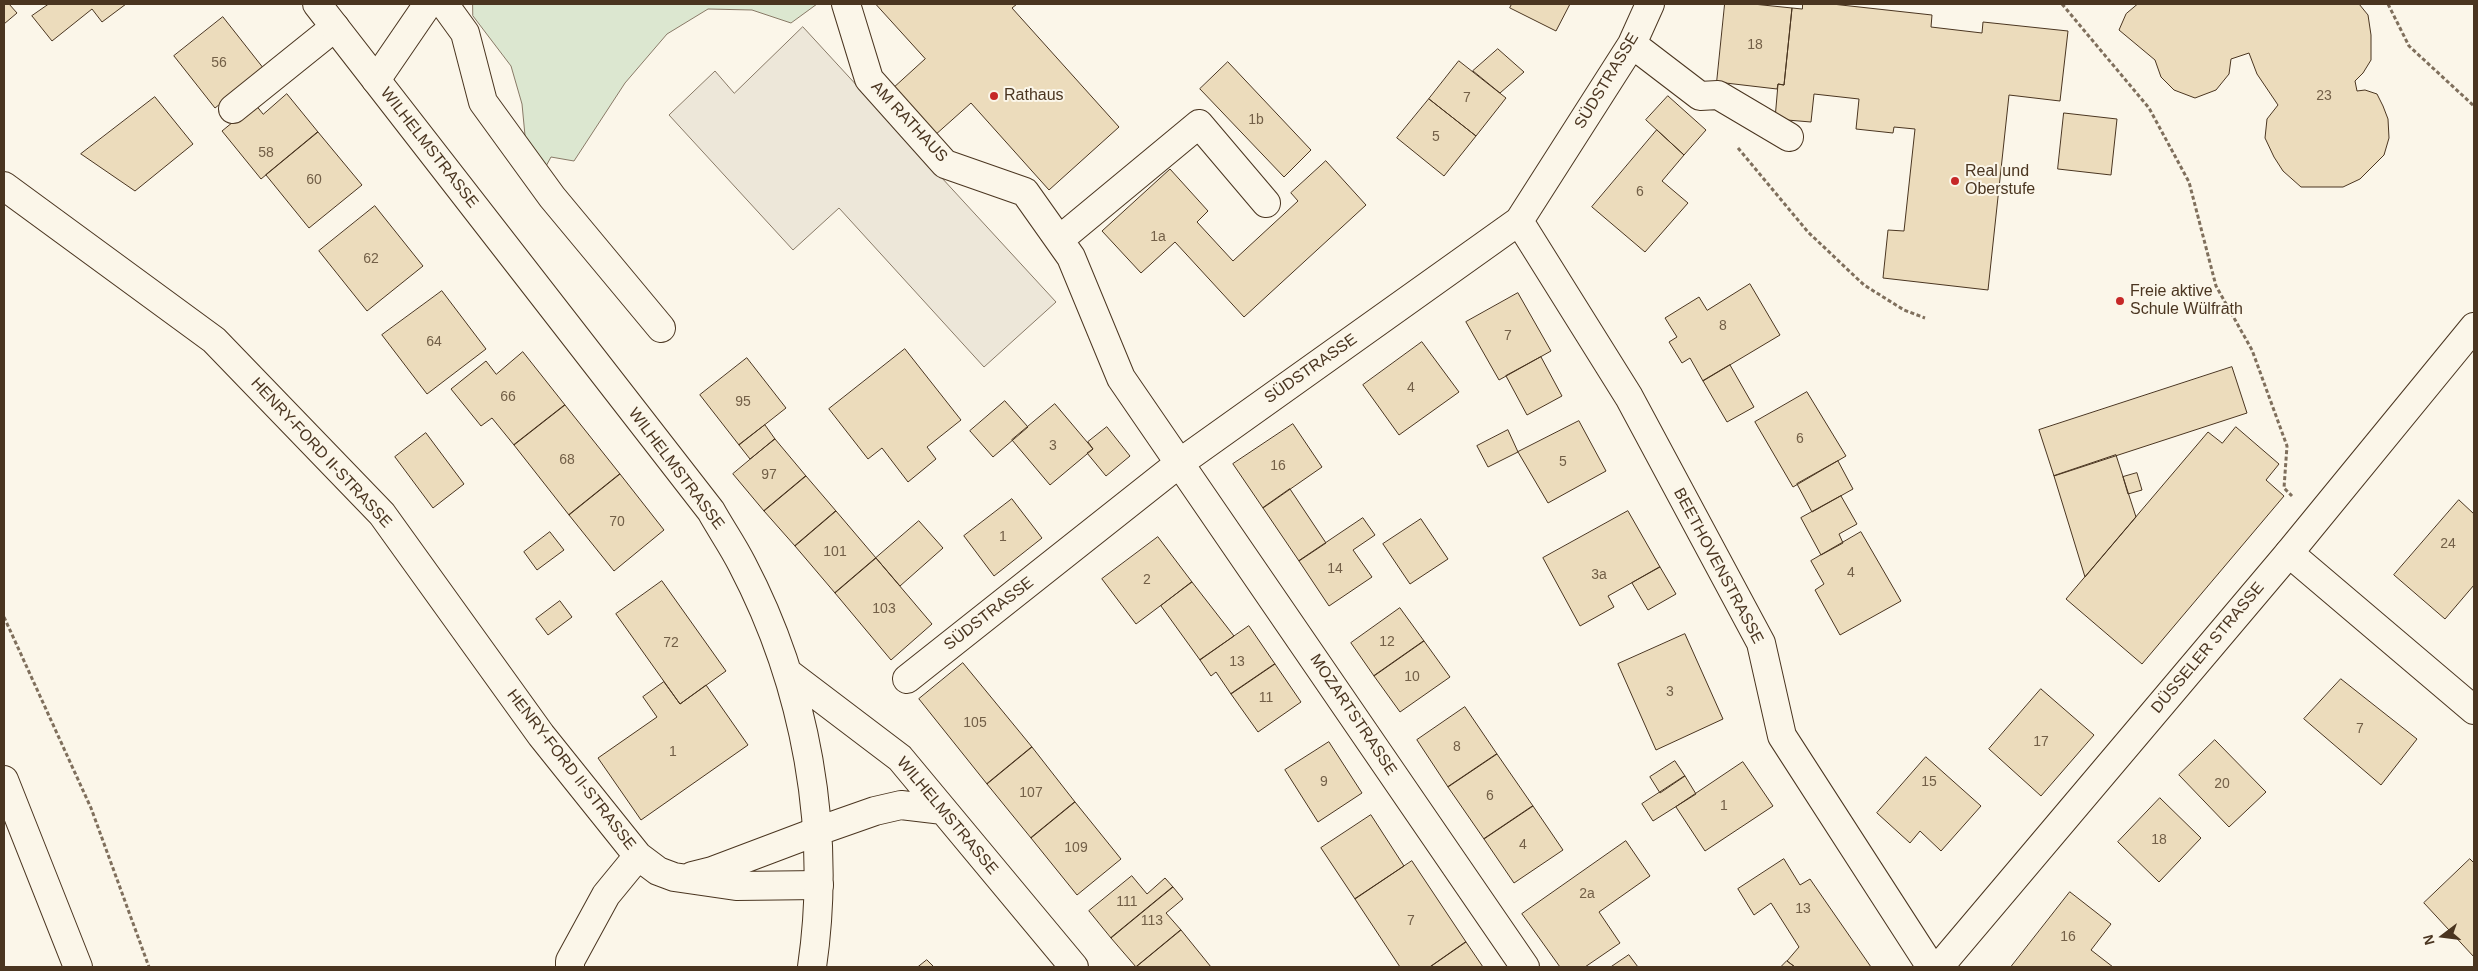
<!DOCTYPE html>
<meta charset="utf-8">
<style>
body{margin:0}
#map{position:relative;width:2478px;height:971px;overflow:hidden;background:#fbf6e9;font-family:Helvetica,sans-serif}
canvas{display:block}
.frame{position:absolute;inset:0;border:5px solid #4a3520;pointer-events:none}
.north{position:absolute;left:2418px;top:911px;width:50px;height:50px;-webkit-text-stroke:4px #fbf6e9;paint-order:stroke;rotate:255deg;font-size:14px;font-weight:700;line-height:20px;text-align:center;color:#4a3520}
.north::after{content:'';display:block;margin:auto;width:18px;height:22px;background:#4a3520;clip-path:polygon(50% 0,100% 100%,50% 72%,0 100%)}
</style>
<div id="map">
<canvas width="2478" height="971"></canvas>
<div class="frame"></div>
<div class="north">N</div>
</div>
<script>
const ctx = document.querySelector('canvas').getContext('2d');
ctx.lineJoin = 'round';
function fill(path, color) {
  ctx.fillStyle = color;
  ctx.fill(path, 'evenodd');
}
function strokePath(path, color, width, dash) {
  ctx.strokeStyle = color;
  ctx.lineWidth = width;
  ctx.lineCap = dash ? 'butt' : 'round';
  ctx.setLineDash(dash || []);
  ctx.stroke(path);
}
function write(font, color, halo, rows, align = 'center') {
  ctx.font = font + ' Helvetica,sans-serif';
  ctx.lineWidth = 4;
  ctx.setLineDash([]);
  ctx.textBaseline = 'middle';
  ctx.strokeStyle = halo;
  ctx.fillStyle = color;
  for (const [text, x, y, turn = 0] of rows) {
    ctx.save();
    ctx.translate(x, y);
    ctx.rotate((+turn || 0) * Math.PI / 180);
    ctx.textAlign = isNaN(turn) ? turn : align;
    if (halo) ctx.strokeText(text, 0, 0);
    ctx.fillText(text, 0, 0);
    ctx.restore();
  }
}
const green = new Path2D(`
 M473 4H817L791 23 752 10 708 9 667 34 625 83 574 161 551 157 545 168 526 146 522 104 511 66 473 16Z`);
fill(green, '#dce7d0');
strokePath(green, '#887966', 1);
const parking = new Path2D(`
 M803 27 1056 302 984 367 839 208 793 250 669 115 715 71 734 93Z`);
fill(parking, '#ede7d9');
strokePath(parking, '#887966', 1);
const building = new Path2D(`
 M4 4H9L17 13 4 24Z
 M49 4H126L102 22 92 9 52 41 32 16Z
 M876 4H1017L1012 8 1119 127 1049 190 971 103 934 136 892 89 925 59Z
 M1512 4H1570L1556 31 1510 8Z
 M1725 4H1753L1792 8 1784 85 1778 84 1777 89 1717 82Z
 M1803 4H1832L1932 15 1931 27 1982 33 1983 22 2068 31 2060 101 2009 95 1988 290 1883 278 1888 230 1904 231 1915 129 1894 127 1893 133 1856 129 1859 99 1814 94 1811 122 1775 119 1778 84 1784 85 1792 8 1802 9Z
 M2138 4H2359L2368 15 2371 35V60L2363 73 2355 81 2357 91 2365 90 2377 94 2383 106 2388 119 2389 138 2384 155 2360 179 2343 187H2301L2283 171 2274 157 2265 138 2267 119 2278 105 2257 74 2249 53 2231 59 2229 74 2216 90 2195 98 2174 90 2161 77 2155 60 2119 30 2126 14Z
 M223 17 264 69 215 108 174 56Z
 M1498 49 1524 72 1500 93 1473 71Z
 M1459 61 1506 98 1476 136 1429 99Z
 M1228 62 1311 150 1284 177 1200 89Z
 M287 94 318 132 261 179 222 131 255 104 263 114Z
 M1668 96 1706 130 1684 155 1646 120Z
 M155 97 193 144 135 191 81 154Z
 M1429 99 1476 136 1444 176 1397 138Z
 M2064 113 2117 119 2111 175 2058 169Z
 M1657 130 1684 155 1662 181 1688 203 1645 252 1592 207Z
 M318 132 362 185 309 228 266 175Z
 M1326 161 1366 205 1244 317 1175 242 1141 273 1102 231 1170 169 1208 211 1197 222 1233 261 1298 201 1291 193Z
 M375 206 423 266 367 311 319 251Z
 M1750 284 1780 335 1703 381 1690 358 1682 363 1669 342 1677 337 1665 318 1699 297 1707 310Z
 M442 291 486 349 427 394 382 335Z
 M1518 293 1551 351 1499 380 1466 322Z
 M1422 342 1459 392 1399 435 1363 385Z
 M905 349 961 420 927 447 936 459 908 482 882 448 868 459 829 409Z
 M523 352 565 405 514 445 492 418 481 426 451 389 486 361 496 374Z
 M1541 357 1562 396 1527 415 1506 376Z
 M747 358 786 408 739 445 700 395Z
 M1730 365 1754 407 1727 422 1703 381Z
 M2232 367 2247 413 2054 476 2039 430Z
 M1807 392 1846 456 1793 487 1755 422Z
 M1005 401 1028 427 993 457 970 431Z
 M1055 404 1093 449 1050 485 1012 440Z
 M565 405 620 474 569 515 514 445Z
 M1579 421 1606 471 1548 503 1518 452Z
 M1293 424 1322 467 1263 508 1233 464Z
 M765 425 775 439 750 459 739 445Z
 M1107 427 1130 456 1106 476 1087 453 1093 449 1088 442Z
 M2236 427 2279 464 2266 480 2284 496 2142 664 2066 599 2208 432 2222 443Z
 M1508 430 1518 452 1488 467 1477 446Z
 M426 433 464 484 433 508 395 457Z
 M775 439 806 476 764 511 733 474Z
 M2116 455 2136 517 2085 577 2054 476Z
 M1838 461 1853 489 1812 512 1797 484Z
 M2137 473 2142 490 2128 494 2123 477Z
 M620 474 664 530 614 571 569 515Z
 M806 476 836 511 795 546 764 511Z
 M1290 489 1326 543 1299 561 1263 508Z
 M1841 496 1857 524 1839 534 1843 543 1821 555 1801 518Z
 M1012 499 1042 538 994 576 964 536Z
 M2459 500 2474 514V585L2445 619 2394 575Z
 M836 511 876 558 835 593 795 546Z
 M1628 511 1660 567 1608 596 1614 607 1580 626 1543 558Z
 M1363 518 1375 535 1353 550 1372 577 1329 606 1299 561Z
 M1421 519 1448 559 1410 584 1383 544Z
 M919 521 943 548 900 586 876 558Z
 M550 532 564 550 537 570 524 552Z
 M1861 532 1901 601 1840 635 1815 590 1824 584 1811 561Z
 M1158 537 1192 582 1136 624 1102 579Z
 M876 558 932 624 891 660 835 593Z
 M1660 567 1676 594 1648 610 1632 583Z
 M662 581 726 671 680 704 616 614Z
 M1192 582 1234 636 1200 660 1161 606Z
 M560 601 572 617 548 635 536 619Z
 M1400 608 1424 641 1374 676 1351 643Z
 M1249 626 1275 664 1231 694 1216 672 1211 676 1200 660Z
 M1685 634 1723 719 1656 750 1618 664Z
 M1424 641 1450 677 1400 712 1374 676Z
 M963 663 1032 747 987 784 919 699Z
 M1275 664 1301 702 1258 732 1231 694Z
 M2341 679 2417 739 2381 785 2304 719Z
 M664 682 680 704 706 685 748 745 641 820 598 758 657 717 643 697Z
 M2041 689 2094 735 2041 796 1989 749Z
 M1465 707 1497 754 1448 787 1417 740Z
 M2215 740 2266 792 2229 827 2179 775Z
 M1329 742 1362 793 1318 822 1285 770Z
 M1032 747 1075 802 1031 838 987 784Z
 M1497 754 1533 806 1484 839 1448 787Z
 M1926 757 1981 806 1941 851 1920 831 1910 843 1877 813Z
 M1675 761 1685 776 1660 793 1650 777Z
 M1743 762 1773 806 1705 851 1676 807Z
 M1685 776 1696 794 1653 821 1642 804Z
 M2160 798 2201 838 2159 882 2118 842Z
 M1075 802 1121 859 1077 895 1031 838Z
 M1533 806 1563 850 1514 883 1484 839Z
 M1371 815 1404 866 1355 899 1321 848Z
 M1626 841 1650 876 1599 912 1620 943 1585 967H1560L1522 914Z
 M1784 859 1800 885 1810 879 1871 967H1795L1787 961 1799 947 1771 903 1754 915 1738 889Z
 M2470 859 2474 863V957L2424 903Z
 M1412 861 1466 942 1430 967H1400L1355 899Z
 M1132 876 1147 894 1165 878 1173 887 1111 938 1089 911Z
 M1173 887 1183 899 1166 913 1181 930 1136 967 1111 938Z
 M2070 892 2111 924 2091 950 2113 967H2011Z
 M1181 930 1211 967H1136Z
 M1466 942 1483 967H1430Z
 M1629 955 1638 967H1611Z
 M927 960 934 967H918Z
 M1787 961 1795 967H1781Z`);
fill(building, '#ecdcbc');
strokePath(building, '#4a3520', 1);
const minor = new Path2D(`
 M444 4 465 33 483 102 552 197 661 328
 M846 4 869 79 945 164 1025 192 1071 257 1121 378 1525 967
 M1632 44 1700 96 1718 95 1789 137
 M376 80 428 4
 M233 109 335 27
 M4 186 214 340 382 514 541 735 638 856 658 871 674 877 736 886 819 885
 M1519 221 1629 397 1761 643 1782 736 1931 967
 M1059 240 1199 124 1266 203
 M2289 553 2474 710
 M907 679 1181 462 1519 221 1632 44 1650 4
 M4 780 78 967
 M692 876 712 871 818 831
 M570 967V961L606 895 638 856`);
const major = new Path2D(`
 M317 4 711 511C721 529 733 546 742 564 806 686 832 830 812 967
 M788 673 900 758 1074 967
 M818 831 875 811 901 805 943 810
 M1939 967 2289 553 2474 327`);
strokePath(minor, '#4a3520', 30);
strokePath(major, '#4a3520', 30);
strokePath(new Path2D(`
 M2062 4 2149 108 2189 182 2216 286 2252 350 2287 446 2284 488 2292 496
 M2388 4 2409 46 2474 106
 M1738 148 1808 232 1864 285 1904 310 1925 318
 M4 617 91 808 149 967`), '#7f6f5c', 3, [4, 2.5]);
strokePath(minor, '#fbf6e9', 28);
strokePath(major, '#fbf6e9', 28);
for (const [x, y, r, color] of [
 [994,96,5,"#c62828"],
 [1955,181,5,"#c62828"],
 [2120,301,5,"#c62828"]
]) {
  const dot = new Path2D();
  dot.arc(x, y, r, 0, 2 * Math.PI);
  ctx.fillStyle = color;
  ctx.fill(dot);
  strokePath(dot, '#fbf6e9', 2);
}
write('14px', '#725f47', null, [
 ["18",1755,45],
 ["56",219,63],
 ["23",2324,96],
 ["7",1467,98],
 ["1b",1256,120],
 ["5",1436,137],
 ["58",266,153],
 ["60",314,180],
 ["6",1640,192],
 ["1a",1158,237],
 ["62",371,259],
 ["8",1723,326],
 ["7",1508,336],
 ["64",434,342],
 ["4",1411,388],
 ["66",508,397],
 ["95",743,402],
 ["6",1800,439],
 ["3",1053,446],
 ["68",567,460],
 ["5",1563,462],
 ["16",1278,466],
 ["97",769,475],
 ["70",617,522],
 ["1",1003,537],
 ["24",2448,544],
 ["101",835,552],
 ["14",1335,569],
 ["4",1851,573],
 ["3a",1599,575],
 ["2",1147,580],
 ["103",884,609],
 ["12",1387,642],
 ["72",671,643],
 ["13",1237,662],
 ["10",1412,677],
 ["3",1670,692],
 ["11",1266,698],
 ["105",975,723],
 ["7",2360,729],
 ["17",2041,742],
 ["8",1457,747],
 ["1",673,752],
 ["9",1324,782],
 ["15",1929,782],
 ["20",2222,784],
 ["107",1031,793],
 ["6",1490,796],
 ["1",1724,806],
 ["18",2159,840],
 ["4",1523,845],
 ["109",1076,848],
 ["2a",1587,894],
 ["111",1127,902],
 ["13",1803,909],
 ["113",1152,921],
 ["7",1411,921],
 ["16",2068,937]
]);
write('16px', '#4a3520', '#fbf6e9', [
 ["SÜDSTRASSE",1607,81,-59],
 ["AM RATHAUS",909,122,47],
 ["WILHELMSTRASSE",429,148,52],
 ["SÜDSTRASSE",1311,369,-35],
 ["HENRY-FORD II-STRASSE",321,453,47],
 ["WILHELMSTRASSE",676,469,53],
 ["BEETHOVENSTRASSE",1718,566,62],
 ["SÜDSTRASSE",989,614,-38],
 ["DÜSSELER STRASSE",2208,648,-50],
 ["MOZARTSTRASSE",1353,715,56],
 ["HENRY-FORD II-STRASSE",571,770,52],
 ["WILHELMSTRASSE",947,816,50]
]);
write('16px', '#4a3520', '#fbf6e9', [
 ["Rathaus",1004,96],
 ["Real und",1965,172],
 ["Oberstufe",1965,190],
 ["Freie aktive",2130,292],
 ["Schule Wülfrath",2130,310]
], 'left');
</script>
